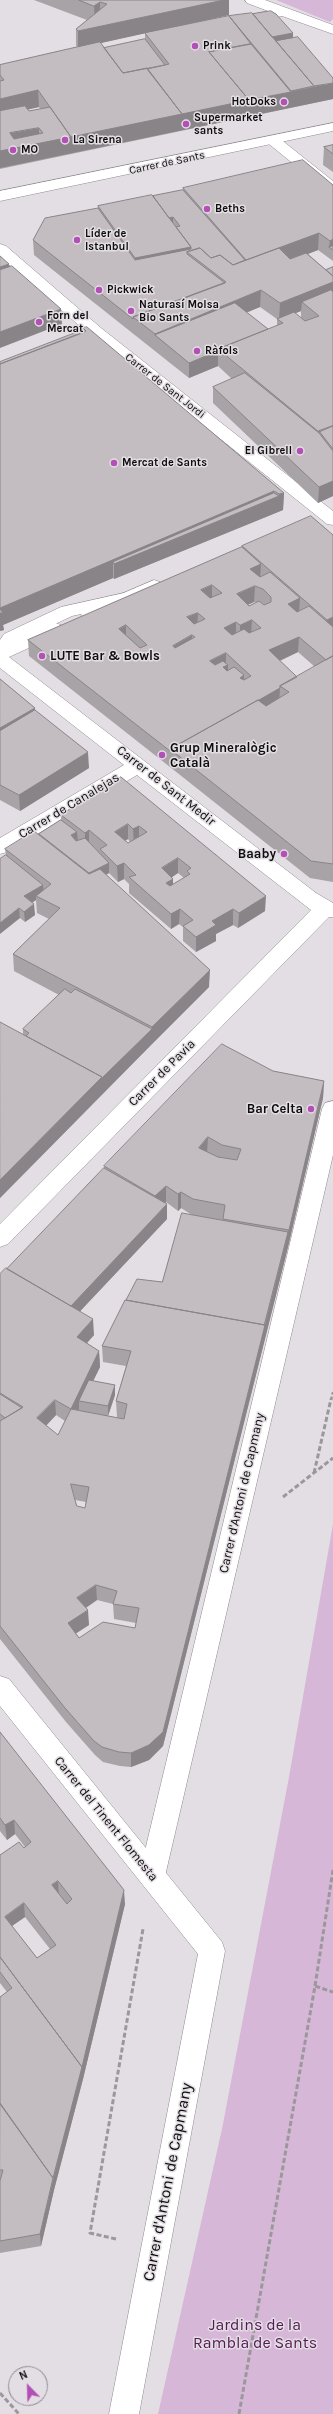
<!DOCTYPE html>
<meta charset="utf-8">
<style>
body{margin:0}
#map{position:relative;width:333px;height:2414px;overflow:hidden;background:#e3dee3;font-family:Karla,sans-serif}
canvas{display:block}
.north{position:absolute;left:8px;top:2366px;width:40px;height:40px;box-sizing:border-box;background:#e3dee3;border:1px solid #8e8a8e;border-radius:50%;rotate:337deg;font-size:11px;font-weight:700;line-height:16px;text-align:center;color:#0e0d0e}
.north::after{content:'';display:block;margin:auto;width:14px;height:18px;background:#b34fb6;clip-path:polygon(50% 0,100% 100%,50% 72%,0 100%)}
</style>
<div id="map">
<canvas width="333" height="2414"></canvas>
<div class="north">N</div>
</div>
<script>
const ctx = document.querySelector('canvas').getContext('2d');
ctx.lineJoin = 'round';
function fill(path, color) {
  ctx.fillStyle = color;
  ctx.fill(path, 'evenodd');
}
function strokePath(path, color, width, dash) {
  ctx.strokeStyle = color;
  ctx.lineWidth = width;
  ctx.lineCap = dash ? 'butt' : 'round';
  ctx.setLineDash(dash || []);
  ctx.stroke(path);
}
function write(font, color, halo, rows, align = 'center') {
  ctx.font = font + ' Karla,sans-serif';
  ctx.lineWidth = 3;
  ctx.setLineDash([]);
  ctx.textBaseline = 'middle';
  ctx.strokeStyle = halo;
  ctx.fillStyle = color;
  for (const [text, x, y, turn = 0] of rows) {
    ctx.save();
    ctx.translate(x, y);
    ctx.rotate((+turn || 0) * Math.PI / 180);
    ctx.textAlign = isNaN(turn) ? turn : align;
    if (halo) ctx.strokeText(text, 0, 0);
    ctx.fillText(text, 0, 0);
    ctx.restore();
  }
}
fill(new Path2D(`
 M276 0H333V19L330 22Z
 M333 1524V2414H158L222 2129 289 1777Z`), '#d7b7d7');
const service = new Path2D(`
 M124 593 130 595 133 599 130 603 72 616 18 642 10 656 0 657V640L4 634 61 607Z`);
const pedestrian = new Path2D(`
 M274 137 279 138 333 181V194L328 192 269 144 267 141Z
 M333 1101V1155L165 1876 161 1885 152 1888 143 1885 139 1876 322 1109 325 1103Z`);
const minor = new Path2D(`
 M245 0H265L333 25V34L282 16 246 24 241 23 239 20 241 17 268 11 247 3Z
 M0 244 6 246 101 328 333 511V525L327 524 89 334 0 257Z
 M154 580 160 582 163 586 160 590 96 618 90 620 84 618 81 614 84 610Z
 M55 623 61 625 64 629 61 633 9 657 316 893 333 903V917H329L8 1244 0 1247V1224L311 910 137 775 7 852 0 854V838L124 765 0 668V647Z
 M0 1676 9 1679 222 1942 225 1951 139 2414H109L198 1954 0 1706Z`);
const tertiary = new Path2D(`
 M333 123V131L0 201V191Z`);
strokePath(service, '#8f8a8f', 1);
strokePath(pedestrian, '#8f8a8f', 1);
strokePath(minor, '#8f8a8f', 1);
strokePath(tertiary, '#8f8a8f', 1);
strokePath(new Path2D(`
 M331 1400 333 1392`), '#9b989b', 2.5, [3.5, 2]);
strokePath(new Path2D(`
 M314 1473 331 1399
 M283 1497 333 1458
 M315 1986 333 1870
 M116 2239 90 2233 143 1929
 M0 2393 19 2414
 M239 2414 315 1986 333 1992`), '#9b989b', 3, [5, 2.5]);
fill(service, '#fff');
fill(pedestrian, '#fff');
fill(minor, '#fff');
fill(tertiary, '#fff');
fill(new Path2D(`
 M34 0H229V15L182 26 253 14 293 38 333 99 0 169V65L78 47 76 46V29L87 20ZM145 33V39L104 48 101 43ZM39 107 40 109 29 111 28 109Z
 M333 145V172L323 165 324 147Z
 M333 185V261L318 250 308 254 326 270 333 267V496L318 503 213 403V387L232 379 218 366 189 378 34 255 33 240 98 208V206L153 196 183 190V188ZM260 307 277 319V326L268 329 246 312ZM301 311V318L295 313Z
 M83 328 284 493 283 510 114 579 113 578 3 625 4 630 0 631 83 330Z
 M333 535V882L310 878 170 767 29 656 28 640 242 547V546ZM254 602H256L249 606 247 605ZM298 652 315 667 297 677 280 661Z
 M0 679 35 708V710L89 768 20 811 0 800Z
 M121 777 265 911 238 928 233 925 216 934V941L196 952 183 941V927L179 924 171 929 129 893V884L124 879 118 882 109 873 106 875 209 987 152 1044 0 1198 23 1034V1029L59 995 14 971 13 954 49 919 37 913 36 900 32 903 35 915 25 922 20 918 6 855 5 849 39 834 61 820V815ZM128 839 130 842 128 843 125 841ZM178 873 184 878 173 884V879L172 877Z
 M273 1071 324 1081 323 1098 288 1247 163 1746 149 1760 131 1767 120 1766 103 1762 95 1755 66 1722 0 1639V1274L7 1269 104 1168V1166ZM166 1202 178 1211 181 1208 192 1215 162 1282 126 1300 102 1346 103 1362 126 1366 116 1401 117 1417 120 1418 108 1416 115 1395V1385L93 1381 100 1367 99 1351 87 1343 94 1335 80 1311 167 1219 165 1203ZM56 1415 65 1421 58 1435 46 1426ZM75 1500 86 1502 85 1508 77 1506ZM97 1600 113 1604 114 1619 136 1623 135 1628 79 1638 76 1633 89 1625 86 1608Z
 M0 1732 125 1904 83 2079 54 2190 41 2246 0 2253V1997L7 1992 0 1983V1855L24 1848 25 1847 15 1834 7 1840 0 1831ZM25 1917 50 1949 37 1958 12 1926Z`), '#a8a3a7');
fill(new Path2D(`
 M224 0H229V15L78 48V31Z
 M100 2V19L95 22 94 6Z
 M293 33V48L282 49 270 37Z
 M333 83V99L0 168V151L10 133 39 128V143Z
 M38 90 39 107 0 116V99Z
 M173 217V232L168 218Z
 M319 233 318 250 246 277V260Z
 M333 239V250L329 247 330 241Z
 M191 247V253L187 252 135 276V258Z
 M9 264 10 279 0 282V267Z
 M333 282V298L302 302 301 311 279 320 280 303Z
 M261 290 260 307 168 346 155 335V334Z
 M61 309 62 324 0 348V332Z
 M218 351V366L189 378V363Z
 M333 481V496L318 503 319 487Z
 M274 491V498L279 496V494L284 493 283 510 114 579V564L113 562V578L3 625 4 630 0 631V608Z
 M261 564 260 580 250 569Z
 M212 585V600L201 590Z
 M255 586 254 602 237 610V594Z
 M300 598 299 614 287 619 288 604Z
 M198 613 197 629 187 617Z
 M333 617V634L326 637 327 620Z
 M252 620 251 635 240 640V625Z
 M236 622V637L223 644 224 628Z
 M126 625V641L119 629Z
 M192 635V650L173 661V646Z
 M299 637 298 652 268 666 269 650Z
 M226 653V666L228 665V680L210 677V661Z
 M244 675V691L240 678Z
 M280 688 279 704 171 750Z
 M35 708 36 726 0 746V728Z
 M88 752 89 768 20 811 19 795Z
 M128 824V839L115 847V832Z
 M139 826V842L134 845 133 829Z
 M89 830V845L85 848V833Z
 M77 832 78 842 71 835Z
 M178 858V873L162 884V868Z
 M109 863V873L86 886V875Z
 M124 863V879L118 882 117 866Z
 M173 879V894L166 883Z
 M43 885 44 895 36 896V900L25 907 24 896Z
 M266 896 265 911 238 928 239 913Z
 M34 904 35 915 25 922 24 912Z
 M19 908 20 918 0 934V923Z
 M180 909 179 924 171 929V914Z
 M233 909V925L216 934V941L196 952V937L212 921Z
 M210 970 209 987 152 1044V1027Z
 M152 1029V1044L0 1198V1180L102 1077Z
 M324 1081 323 1098 288 1247 163 1746 149 1760 131 1767V1753L265 1325 288 1232Z
 M208 1137 207 1153 199 1148Z
 M166 1186V1202L155 1213V1196Z
 M181 1192V1208L178 1211V1194Z
 M167 1204V1219L70 1322 69 1308Z
 M93 1319 94 1335 78 1353 77 1337Z
 M99 1351 100 1367 83 1402 79 1401V1410L71 1409Z
 M115 1385V1395L108 1416V1406Z
 M55 1400 56 1415 38 1434 37 1418Z
 M96 1585 97 1600 78 1613 77 1598Z
 M88 1610 89 1625 69 1638 68 1623Z
 M14 1820 15 1834 7 1840 5 1825Z
 M58 1881 59 1895 52 1885Z
 M124 1890 125 1904 83 2079 54 2190 41 2246 40 2234Z
 M24 1903 25 1917 6 1930 5 1917Z`), '#888488');
const building = new Path2D(`
 M79 0H224L78 31 76 29 107 4 100 2 94 6Z
 M271 11 276 14 293 33 272 37 253 14Z
 M252 13 314 86 291 91 229 16Z
 M229 16 251 44 209 52 249 100 182 114 147 69 169 64 145 33Z
 M298 37 333 78V83L314 86 276 41Z
 M145 39 165 65 123 73 104 48Z
 M100 42 123 73 147 68 182 114 71 137 38 90 0 99V81L4 80 0 75V65Z
 M251 44 291 92 249 100 209 52Z
 M25 106 29 111 50 107 71 137 0 151V111ZM39 128 43 133 14 139 10 133Z
 M333 145V154L324 147Z
 M303 160 333 185V239L330 241 319 233 246 260 183 188Z
 M183 190 245 260 233 265 220 255 211 258 200 248 187 252V254L225 283 133 317V319L33 240 45 218 98 208 135 260 191 249V247L176 227 180 226 173 217 169 218 153 196Z
 M152 195 191 247 135 258 98 206Z
 M333 246V250L329 247Z
 M200 248 211 258 220 255 233 265 279 248 290 259 306 253 333 276V282L280 303 261 290 155 334 133 317 226 282 187 252Z
 M0 256 9 264 0 267Z
 M12 266 61 309 0 332V270Z
 M333 267V276L326 270Z
 M331 290 333 292V426L319 432 218 349 283 323 277 319 294 312 305 321 319 316 302 302Z
 M235 303 268 329 218 349V351L189 363 155 335Z
 M87 327 284 493 279 494 274 491 0 608V364L86 331 83 328Z
 M83 330 85 332 0 364V362Z
 M245 373 319 433 333 451V481L319 487 213 387Z
 M333 426V449L319 431Z
 M274 493 279 496 114 564 113 562Z
 M311 516 333 535V617L327 620 242 546Z
 M242 547 261 564 250 569 260 577 270 572 300 598 288 604 297 612 309 606 333 627V656L326 660 299 637 269 650 297 677 280 686V688L259 700H258L170 749V751L28 640ZM212 585 222 593 210 598 201 590ZM255 586 263 589 271 597V602L264 605 259 601 249 606 237 594ZM198 613 205 619 194 624 187 617ZM252 620 261 628 249 633 244 629 232 635 224 628 236 622 240 625ZM126 625 147 645 140 648 119 629ZM192 635 195 637 175 648 173 646ZM226 653 251 676 244 680 240 678 244 675 234 667 227 671 223 667 228 665 223 661 215 665 210 661Z
 M0 609 3 613H0Z
 M333 656V864L311 861 170 749 258 700 266 706 289 692 280 686Z
 M0 679 35 708 0 728Z
 M35 710 88 752 19 795 0 785V731Z
 M121 777 266 896 239 913 233 909 212 921 216 925 196 937 183 926 193 920 180 909 171 914 129 877 136 875 124 863 117 866 100 849 107 845 89 830 85 833 61 815ZM128 824 133 829 139 826 147 832 128 843 115 832ZM178 858 191 868 187 871 190 874 170 886 166 883 173 879 162 868Z
 M61 820 77 832 71 835 76 841 85 838 109 863 89 873 39 834Z
 M34 831 89 874 100 869 210 970 152 1027 13 954 60 908 36 896 51 884 5 849Z
 M6 855 43 885 24 896 34 904 24 912 19 908 0 923V859Z
 M65 989 71 993 75 989 152 1029 102 1078V1077L26 1036 29 1033 23 1029Z
 M0 1022 102 1077 0 1180Z
 M222 1044 273 1071 324 1081 289 1230 223 1219 225 1205 193 1199 181 1192 178 1194 166 1186 155 1196 104 1166ZM208 1137 222 1145 241 1149 237 1160 218 1157 199 1148Z
 M104 1168 167 1204 71 1306 7 1269Z
 M182 1213 288 1232 264 1326 265 1325 126 1300 137 1279 162 1282Z
 M6 1268 93 1319 77 1337 99 1351 71 1409 124 1419 127 1404 116 1401 131 1351 102 1346 125 1300 265 1325 163 1732 149 1745 131 1753 119 1752 102 1747 94 1741 65 1708 0 1626V1421L23 1407 0 1393V1274ZM55 1400 71 1409 58 1435 37 1418ZM71 1484 89 1487 85 1508 77 1506ZM96 1585 117 1591 113 1604 139 1608 135 1628 103 1622 79 1638 68 1623 88 1610 77 1598Z
 M89 1380 115 1385 108 1406 79 1401Z
 M0 1394 22 1408 5 1418 0 1414Z
 M0 1732 124 1890 82 2067 0 1957V1855L19 1842 24 1848 31 1842 14 1820 5 1825 0 1818ZM58 1881 72 1899 67 1904 52 1885ZM24 1903 56 1945 37 1958 5 1917Z
 M0 1957 82 2067 53 2178 0 2103V1997L12 1988 0 1972Z
 M0 2104 53 2178 40 2234 0 2241V2181L3 2170H0Z`);
fill(building, '#c3bdc2');
strokePath(building, '#888488', 1);
for (const [x, y, r, color] of [
 [195,46,4,"#b34fb6"],
 [284,102,4,"#b34fb6"],
 [186,124,4,"#b34fb6"],
 [65,140,4,"#b34fb6"],
 [13,150,4,"#b34fb6"],
 [207,209,4,"#b34fb6"],
 [77,240,4,"#b34fb6"],
 [99,290,4,"#b34fb6"],
 [131,311,4,"#b34fb6"],
 [39,322,4,"#b34fb6"],
 [197,351,4,"#b34fb6"],
 [300,451,4,"#b34fb6"],
 [114,463,4,"#b34fb6"],
 [42,656,4,"#b34fb6"],
 [162,755,4,"#b34fb6"],
 [284,854,4,"#b34fb6"],
 [311,1109,4,"#b34fb6"]
]) {
  const dot = new Path2D();
  dot.arc(x, y, r, 0, 2 * Math.PI);
  ctx.fillStyle = color;
  ctx.fill(dot);
  strokePath(dot, '#e3dee3', 1.5);
}
write('bold 11px', '#0e0d0e', '#e3dee3', [
 ["Prink",203,46],
 ["HotDoks",276,102,"right"],
 ["Supermarket",194,118],
 ["sants",194,131],
 ["La Sirena",73,140],
 ["MO",21,150],
 ["Beths",215,209],
 ["Líder de",85,234],
 ["Istanbul",85,247],
 ["Pickwick",107,290],
 ["Naturasí Molsa",139,305],
 ["Bio Sants",139,318],
 ["Forn del",47,316],
 ["Mercat",47,329],
 ["Ràfols",205,351],
 ["El Gibrell",292,451,"right"],
 ["Mercat de Sants",122,463]
], 'left');
write('11px', '#0e0d0e', '#e3dee3', [
 ["Carrer de Sants",167,163,-12],
 ["Carrer de Sant Jordi",165,386,38]
]);
write('bold 13px', '#0e0d0e', '#e3dee3', [
 ["LUTE Bar & Bowls",50,656],
 ["Grup Mineralògic",170,748],
 ["Català",170,763],
 ["Baaby",276,854,"right"],
 ["Bar Celta",303,1109,"right"]
], 'left');
write('13px', '#0e0d0e', '#e3dee3', [
 ["Carrer de Sant Medir",166,786,38],
 ["Carrer de Canalejas",69,806,-31],
 ["Carrer de Pavia",162,1073,-45],
 ["Carrer d'Antoni de Capmany",242,1493,-77],
 ["Carrer del Tinent Flomesta",106,1819,51]
]);
write('16px', '#0e0d0e', '#e3dee3', [
 ["Carrer d'Antoni de Capmany",168,2182,-79]
]);
write('16px', '#561957', '#e3dee3', [
 ["Jardins de la",255,2325],
 ["Rambla de Sants",255,2343]
]);
</script>
